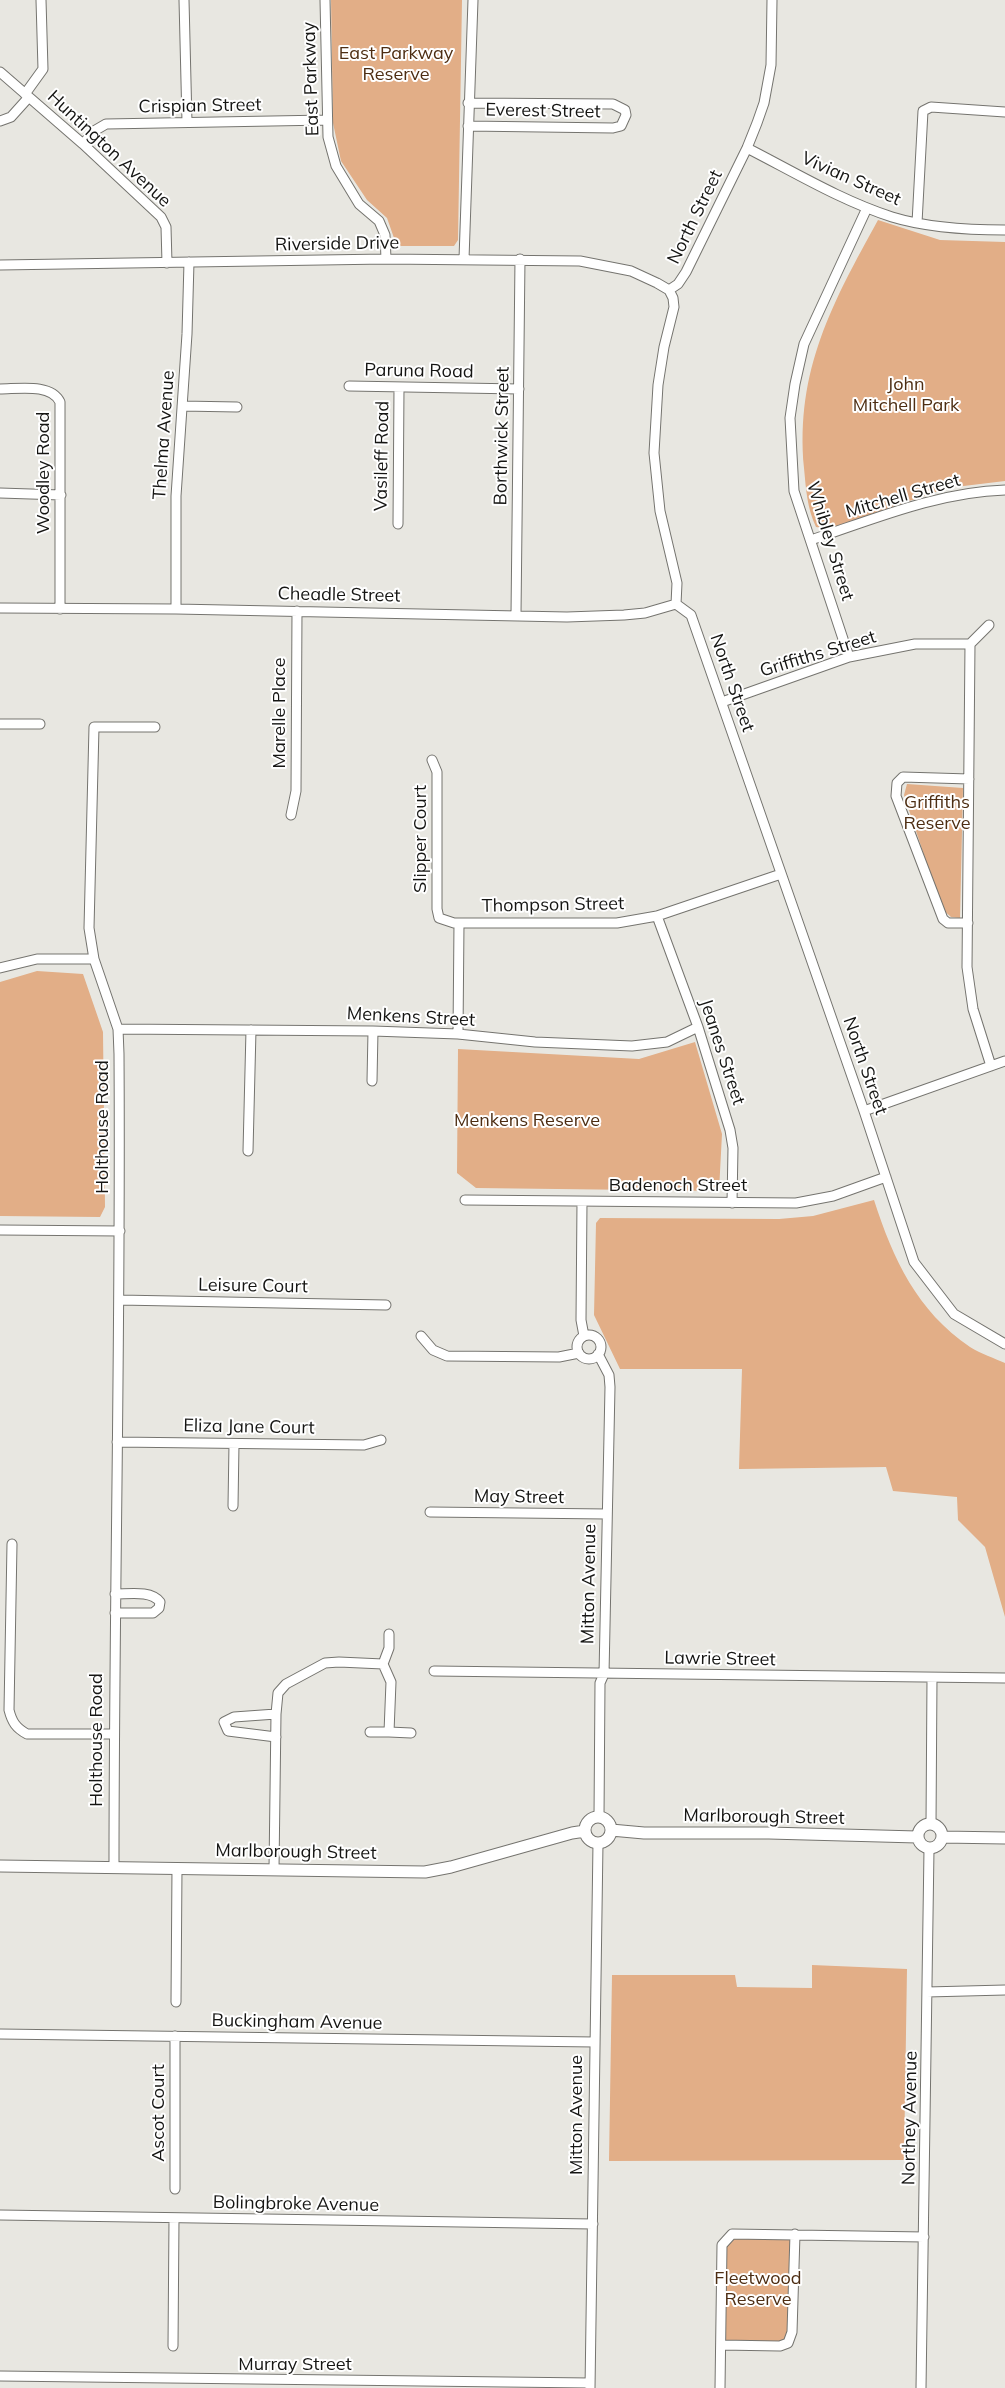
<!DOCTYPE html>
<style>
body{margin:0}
canvas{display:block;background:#e8e7e1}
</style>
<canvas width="1005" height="2388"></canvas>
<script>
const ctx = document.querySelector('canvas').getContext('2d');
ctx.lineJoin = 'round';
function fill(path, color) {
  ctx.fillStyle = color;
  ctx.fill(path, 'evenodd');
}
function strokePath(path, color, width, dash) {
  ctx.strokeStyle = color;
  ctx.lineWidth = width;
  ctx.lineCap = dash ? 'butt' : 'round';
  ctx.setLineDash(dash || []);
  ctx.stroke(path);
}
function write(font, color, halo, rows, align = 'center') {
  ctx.font = font + ' Mulish,sans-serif';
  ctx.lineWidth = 4;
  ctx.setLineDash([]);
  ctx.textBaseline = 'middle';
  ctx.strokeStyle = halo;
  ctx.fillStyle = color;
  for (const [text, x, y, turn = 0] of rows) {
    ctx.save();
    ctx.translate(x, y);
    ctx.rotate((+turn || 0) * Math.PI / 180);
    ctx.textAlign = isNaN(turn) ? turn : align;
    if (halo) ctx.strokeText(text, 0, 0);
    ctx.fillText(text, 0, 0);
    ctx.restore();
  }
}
fill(new Path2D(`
 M331 0H462L458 240 454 246H401L394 238 387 218 367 200 341 161 333 123Z
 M878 220 940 240 1005 242V481L947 488 828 529 816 527C807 508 806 489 804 468 795 370 833 302 878 220Z
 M907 784 963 788 960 918 951 917 942 909 904 795Z
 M37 971 83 974 103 1032 105 1207 100 1217 0 1216V982Z
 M695 1042 722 1134 719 1191 476 1188 457 1173 458 1049 639 1059Z
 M874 1200C893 1259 917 1311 970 1347 981 1354 994 1358 1005 1363V1617L985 1547 958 1520 957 1497 893 1491 886 1467 739 1469 742 1369H620L594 1315 596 1223 600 1218 779 1219 813 1216Z
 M812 1965 907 1969 904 2160 609 2161 612 1975H735L737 1987 812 1988Z
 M733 2238H793L789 2332 787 2341 779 2343 724 2342 725 2247Z`), '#e2ae87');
const minor = new Path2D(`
 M184 0 187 122
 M325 0 328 137 336 166 359 204 379 221 385 235 386 259
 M0 72 83 144 161 217 166 227 167 263
 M25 94 43 69 41 0
 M0 121 11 117 29 97
 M468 126 613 128 621 126 626 115 625 110 613 104 468 103
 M83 144 94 131 106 124 327 120
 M747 148C794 172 842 201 892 217 928 228 967 230 1005 230
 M917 223 923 111 931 107 1005 112
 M464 259 473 0
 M0 265 386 259 580 261 631 271 657 283 669 290 673 298 674 307 664 347 658 385 654 453 660 511 677 583 676 604
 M669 290 678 284 686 272 747 148 757 123 764 103 771 65 772 0
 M349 386 519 389
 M0 389C18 389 51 383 60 402V609
 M182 406 237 407
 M0 493 61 495
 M398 524 399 388
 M811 540C874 519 938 492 1005 490
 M676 604 691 615 864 1111 914 1262 954 1314 1005 1344
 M0 608 176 609 567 617 624 615 645 613 676 604
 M176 609V496L187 334 189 262
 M516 614 520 259
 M970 644 967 967 973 1009 991 1066
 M970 644 989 625
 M849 657 794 491 790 418 795 384 804 344 867 208
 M722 702 849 657 915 644H970
 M0 724H40
 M432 760 437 772V909L439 918 454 923H617L657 916 781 874
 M291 815 296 791 297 611
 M657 916 698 1027 730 1130 733 1148 732 1203
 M968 923H948L943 919 896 796 897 783 903 777 969 779
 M0 968 37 959H94
 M118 1029 373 1031 458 1034 535 1042 632 1046 667 1042 698 1027
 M458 1034 459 923
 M372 1081 373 1031
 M864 1111 1005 1061
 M248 1151 251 1030
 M465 1200 796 1203 833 1196 886 1177
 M582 1202 581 1320 584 1336
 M0 1230 120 1231
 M119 1300 386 1305
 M577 1347a12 12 0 1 1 24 0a12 12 0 1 1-24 0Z
 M421 1336 433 1350 447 1356 559 1357 579 1353
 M598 1354 609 1375 610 1387 604 1674 600 1683 599 1817
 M117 1442 364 1445 381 1440
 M233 1506 234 1444
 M430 1512 607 1514
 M12 1544 9 1710C12 1722 16 1728 27 1734H113
 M115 1613H153L159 1608 160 1602C151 1590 129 1594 115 1594
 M383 1664 389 1648V1634
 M434 1671 1005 1678
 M370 1732H389
 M276 1737 228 1731 224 1722 234 1717 276 1714
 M931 1824 932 1678
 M114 1868C114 1596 121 1325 119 1054L118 1029 94 959 89 928 94 727H155
 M274 1869 276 1714 278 1693 286 1684 325 1663 339 1662 383 1664 391 1682 389 1732 411 1733
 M927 1992 1005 1990
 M176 2002 177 1868
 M0 2034 594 2042
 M175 2189V2036
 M0 2215 593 2224
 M721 2345 780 2346 788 2343 792 2332 795 2234
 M173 2346 174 2219
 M0 2376 590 2383
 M590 2388 598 1843
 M720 2388 722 2245 732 2234 924 2237
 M921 2388 929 1849`);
const tertiary = new Path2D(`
 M585 1830a13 13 0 1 1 26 0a13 13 0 1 1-26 0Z
 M918 1836a12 12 0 1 1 24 0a12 12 0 1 1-24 0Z
 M611 1830 644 1833H769L917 1837
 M942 1837 1005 1838
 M0 1866 425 1872 451 1867 572 1833 585 1831`);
strokePath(minor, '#75746f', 11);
strokePath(tertiary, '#75746f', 13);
strokePath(minor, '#fff', 9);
strokePath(tertiary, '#fff', 11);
write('18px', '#4d2d12', '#fff', [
 ["East Parkway",396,54],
 ["Reserve",396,75],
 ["John",906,385],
 ["Mitchell Park",906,406],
 ["Griffiths",937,803],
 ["Reserve",937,824],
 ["Menkens Reserve",527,1121],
 ["Fleetwood",758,2279],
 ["Reserve",758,2300]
]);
write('18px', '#151513', '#fff', [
 ["East Parkway",311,79,-92],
 ["Crispian Street",200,106,-1],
 ["Everest Street",543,111,1],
 ["Huntington Avenue",109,149,43],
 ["Vivian Street",851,179,24],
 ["North Street",695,217,-64],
 ["Riverside Drive",337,244,-1],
 ["Paruna Road",419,371,1],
 ["Thelma Avenue",164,435,-86],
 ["Borthwick Street",502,436,-89],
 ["Vasileff Road",382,456,-89],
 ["Woodley Road",44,473,-90],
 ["Mitchell Street",903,496,-16],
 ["Whibley Street",830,541,73],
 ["Cheadle Street",339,595,1],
 ["Griffiths Street",818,654,-17],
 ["North Street",732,683,71],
 ["Marelle Place",280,713,-90],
 ["Slipper Court",421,839,-90],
 ["Thompson Street",553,905,-1],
 ["Menkens Street",411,1017,3],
 ["Jeanes Street",722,1052,72],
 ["North Street",865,1066,71],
 ["Holthouse Road",103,1127,-90],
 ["Badenoch Street",678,1186],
 ["Leisure Court",253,1286,1],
 ["Eliza Jane Court",249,1427,1],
 ["May Street",519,1497,1],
 ["Mitton Avenue",589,1584,-89],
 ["Lawrie Street",720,1659,1],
 ["Holthouse Road",97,1740,-90],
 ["Marlborough Street",764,1817,1],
 ["Marlborough Street",296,1852,1],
 ["Buckingham Avenue",297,2022,1],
 ["Ascot Court",159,2113,-90],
 ["Mitton Avenue",577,2115,-90],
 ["Northey Avenue",910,2118,-89],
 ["Bolingbroke Avenue",296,2204,1],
 ["Murray Street",295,2365]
]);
</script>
